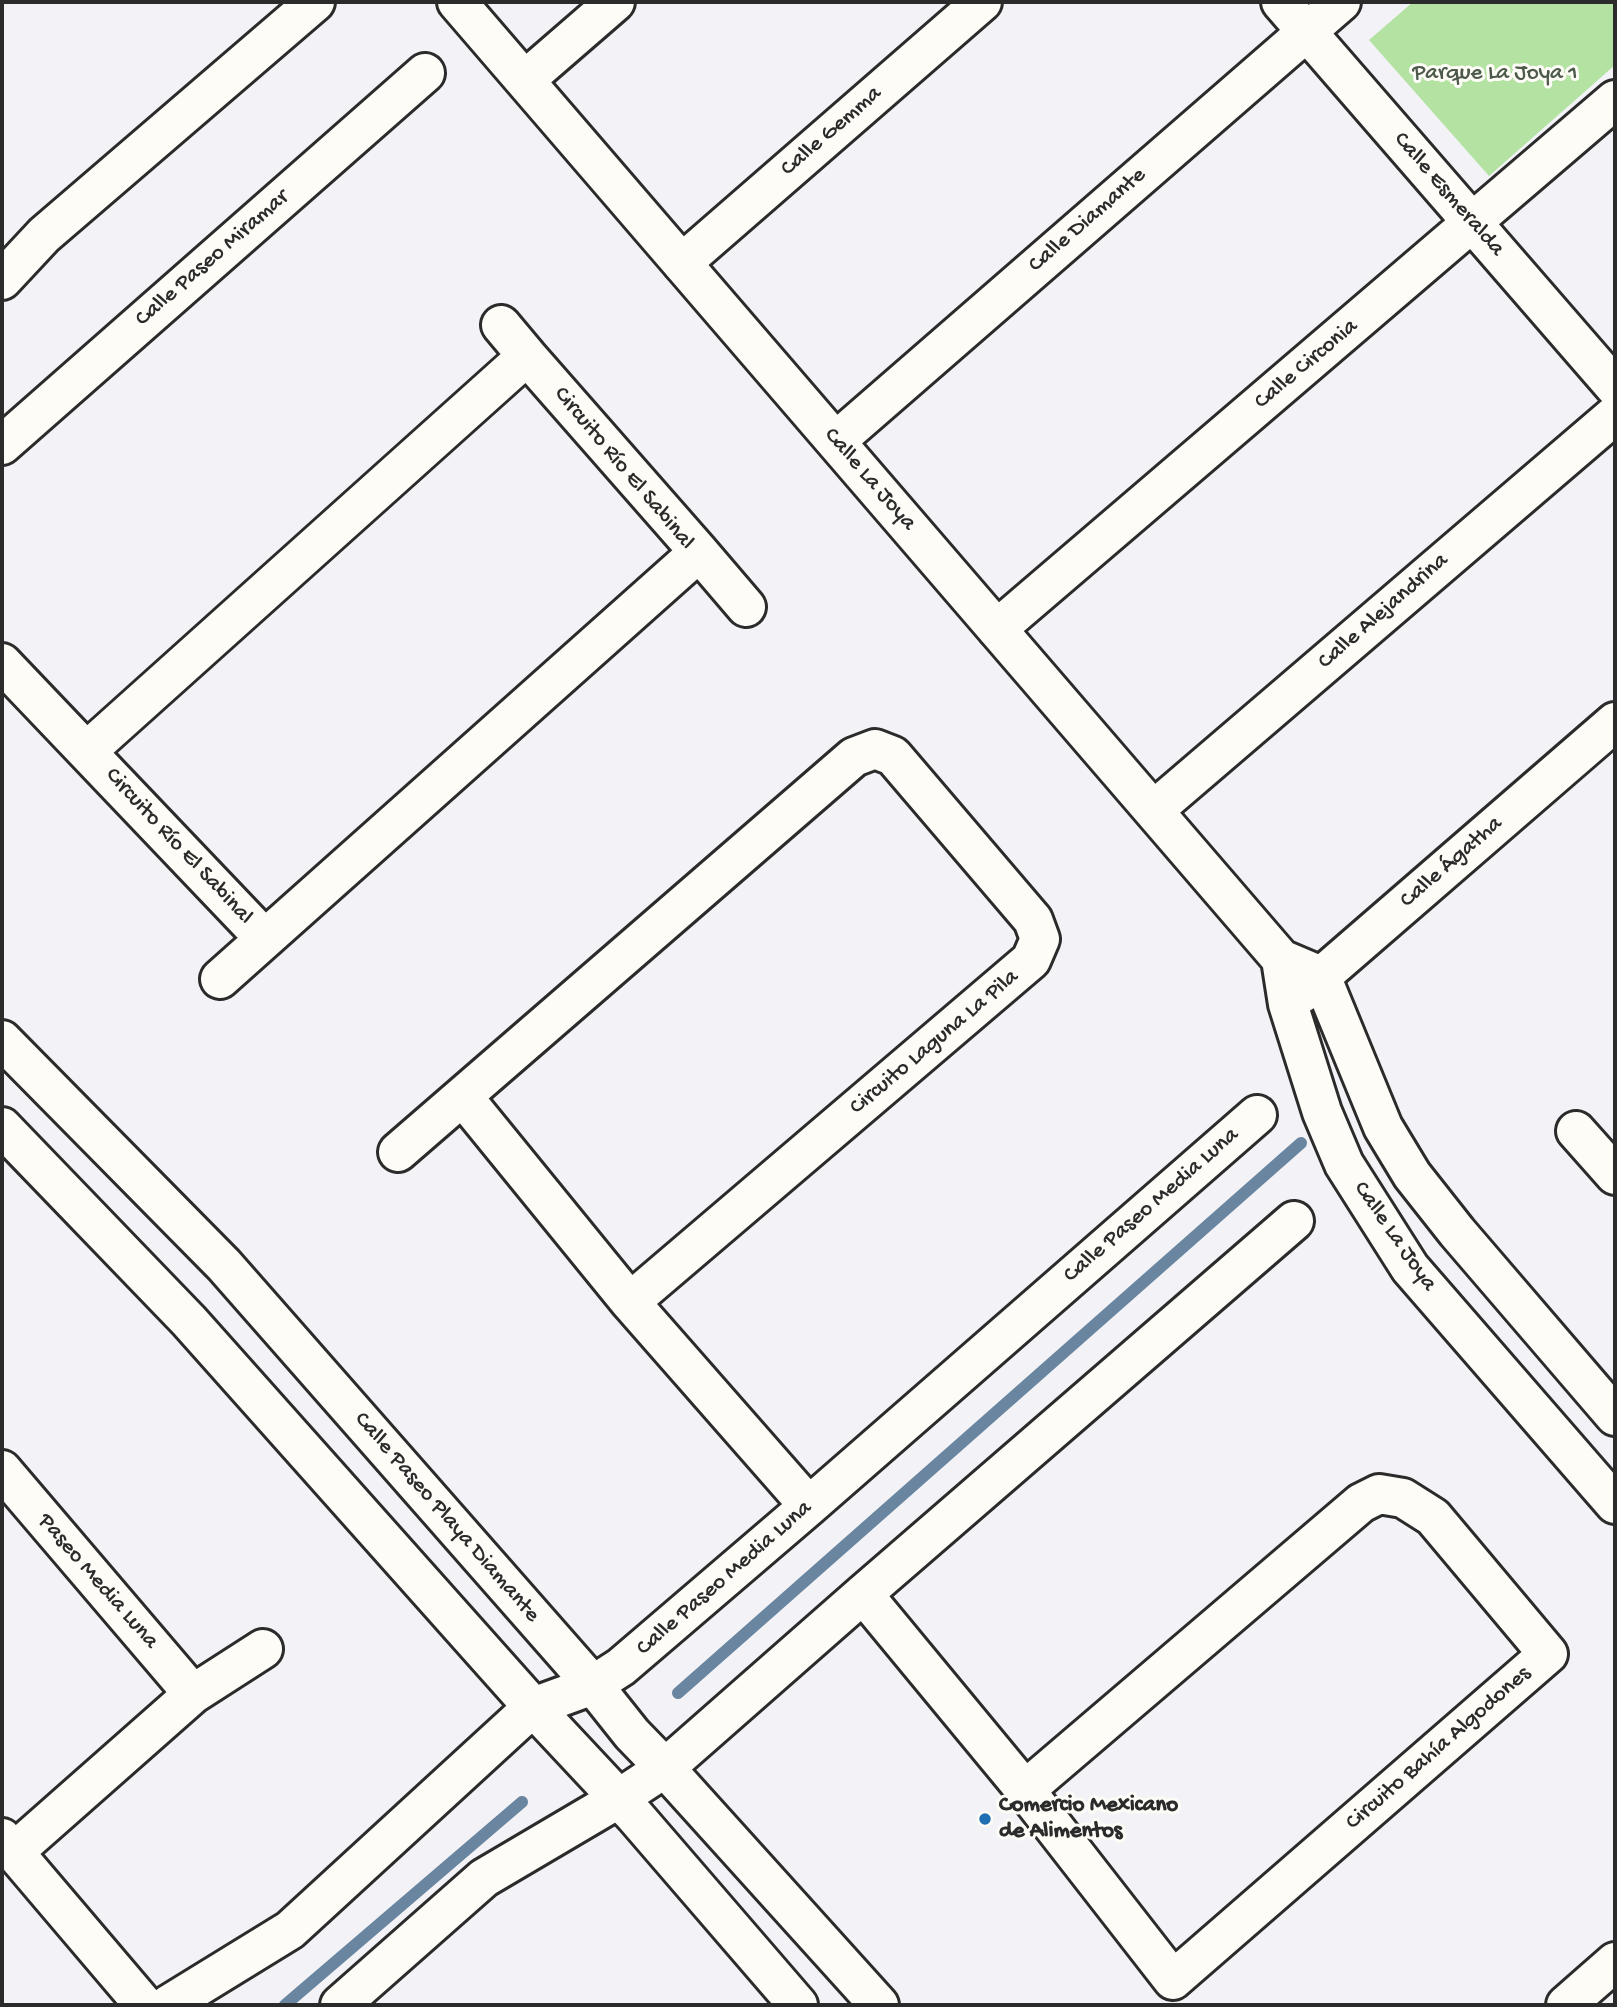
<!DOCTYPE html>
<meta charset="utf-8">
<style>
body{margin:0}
#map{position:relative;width:1617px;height:2007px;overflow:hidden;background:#f3f3f7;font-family:"Gochi Hand",sans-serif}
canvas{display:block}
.frame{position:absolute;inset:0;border:4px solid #2b2b2b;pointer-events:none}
</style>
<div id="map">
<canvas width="1617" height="2007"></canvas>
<div class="frame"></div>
</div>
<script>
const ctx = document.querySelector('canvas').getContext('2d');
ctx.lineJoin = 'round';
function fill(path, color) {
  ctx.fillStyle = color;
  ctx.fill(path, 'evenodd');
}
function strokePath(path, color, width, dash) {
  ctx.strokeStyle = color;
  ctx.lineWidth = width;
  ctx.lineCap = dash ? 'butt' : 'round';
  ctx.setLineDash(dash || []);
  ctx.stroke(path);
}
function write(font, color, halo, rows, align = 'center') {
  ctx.font = font + ' "Gochi Hand",sans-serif';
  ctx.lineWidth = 6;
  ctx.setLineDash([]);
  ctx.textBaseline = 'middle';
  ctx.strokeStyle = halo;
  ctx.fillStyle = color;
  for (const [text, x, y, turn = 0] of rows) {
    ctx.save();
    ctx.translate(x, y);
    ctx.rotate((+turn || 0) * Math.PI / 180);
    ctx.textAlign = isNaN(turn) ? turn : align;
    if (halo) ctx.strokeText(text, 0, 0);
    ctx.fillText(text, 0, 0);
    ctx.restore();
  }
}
fill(new Path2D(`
 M1413 2H1615V65L1489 176 1369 40Z`), '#b3e2a2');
strokePath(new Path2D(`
 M678 1693 1301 1143
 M285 2005 522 1802`), '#69859f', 12);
const minor = new Path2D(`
 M1281 2 1615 387
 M525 80 615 2
 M682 263 982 2
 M2 280 44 235 315 2
 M501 325 527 356
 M836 441 1341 2
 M2 445 425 73
 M699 552 746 607
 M997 629 1615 100
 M2 663 265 939
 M87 751 527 356 699 552 220 979
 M1154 810 1615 415
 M463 1097 630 1302 809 1506
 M1576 1131 1615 1175
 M398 1152 854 757 875 749 893 756 1033 920 1040 939 1031 960 630 1302
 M2 1470 193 1694
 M863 1594 1025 1790 1173 1980 1548 1654 1433 1517 1403 1498 1379 1494 1361 1503 1025 1790
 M2 1838 144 2005
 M14 1852 193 1694 263 1649
 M168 2005 290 1930 533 1707 593 1685 621 1667 809 1506 1257 1115
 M340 2005 484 1878 618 1799 665 1768 863 1594 1294 1221
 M1566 2005 1615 1962`);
const tertiary = new Path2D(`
 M457 2 1281 959 1321 976 1383 1127 1412 1175 1457 1232 1615 1416
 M1281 959 1288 1004 1322 1112 1344 1164 1410 1268 1615 1504
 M1301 994 1615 722
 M2 1040 224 1265 593 1685 632 1734 665 1768 879 2005
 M2 1127 189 1321 533 1707 635 1816 798 2005`);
strokePath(minor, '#2b2b2b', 44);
strokePath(tertiary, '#2b2b2b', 44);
strokePath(minor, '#fdfcf7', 38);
strokePath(tertiary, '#fdfcf7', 38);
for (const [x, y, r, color] of [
 [985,1819,7,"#1f6fb2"]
]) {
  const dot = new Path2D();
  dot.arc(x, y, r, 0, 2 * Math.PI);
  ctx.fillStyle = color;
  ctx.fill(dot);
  strokePath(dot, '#fdfcf7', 2.5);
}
write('23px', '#4d5949', '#fdfcf7', [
 ["Parque La Joya 1",1495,74]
]);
write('23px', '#2b2b2b', '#fdfcf7', [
 ["Calle Gemma",832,132,-41],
 ["Calle Esmeralda",1448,195,49],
 ["Calle Diamante",1088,221,-41],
 ["Calle Paseo Miramar",213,259,-41],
 ["Calle Circonia",1307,365,-40],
 ["Circuito Río El Sabinal",623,469,50],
 ["Calle La Joya",869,480,49],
 ["Calle Alejandrina",1384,612,-41],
 ["Circuito Río El Sabinal",178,847,47],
 ["Calle Ágatha",1452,863,-41],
 ["Circuito Laguna La Pila",935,1043,-40],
 ["Calle Paseo Media Luna",1152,1206,-41],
 ["Calle La Joya",1394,1237,55],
 ["Calle Paseo Playa Diamante",446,1518,49],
 ["Calle Paseo Media Luna",725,1579,-41],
 ["Paseo Media Luna",97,1582,49],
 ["Circuito Bahía Algodones",1439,1749,-41]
]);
write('bold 23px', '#2b2b2b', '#fdfcf7', [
 ["Comercio Mexicano",999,1806],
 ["de Alimentos",999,1832]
], 'left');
</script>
